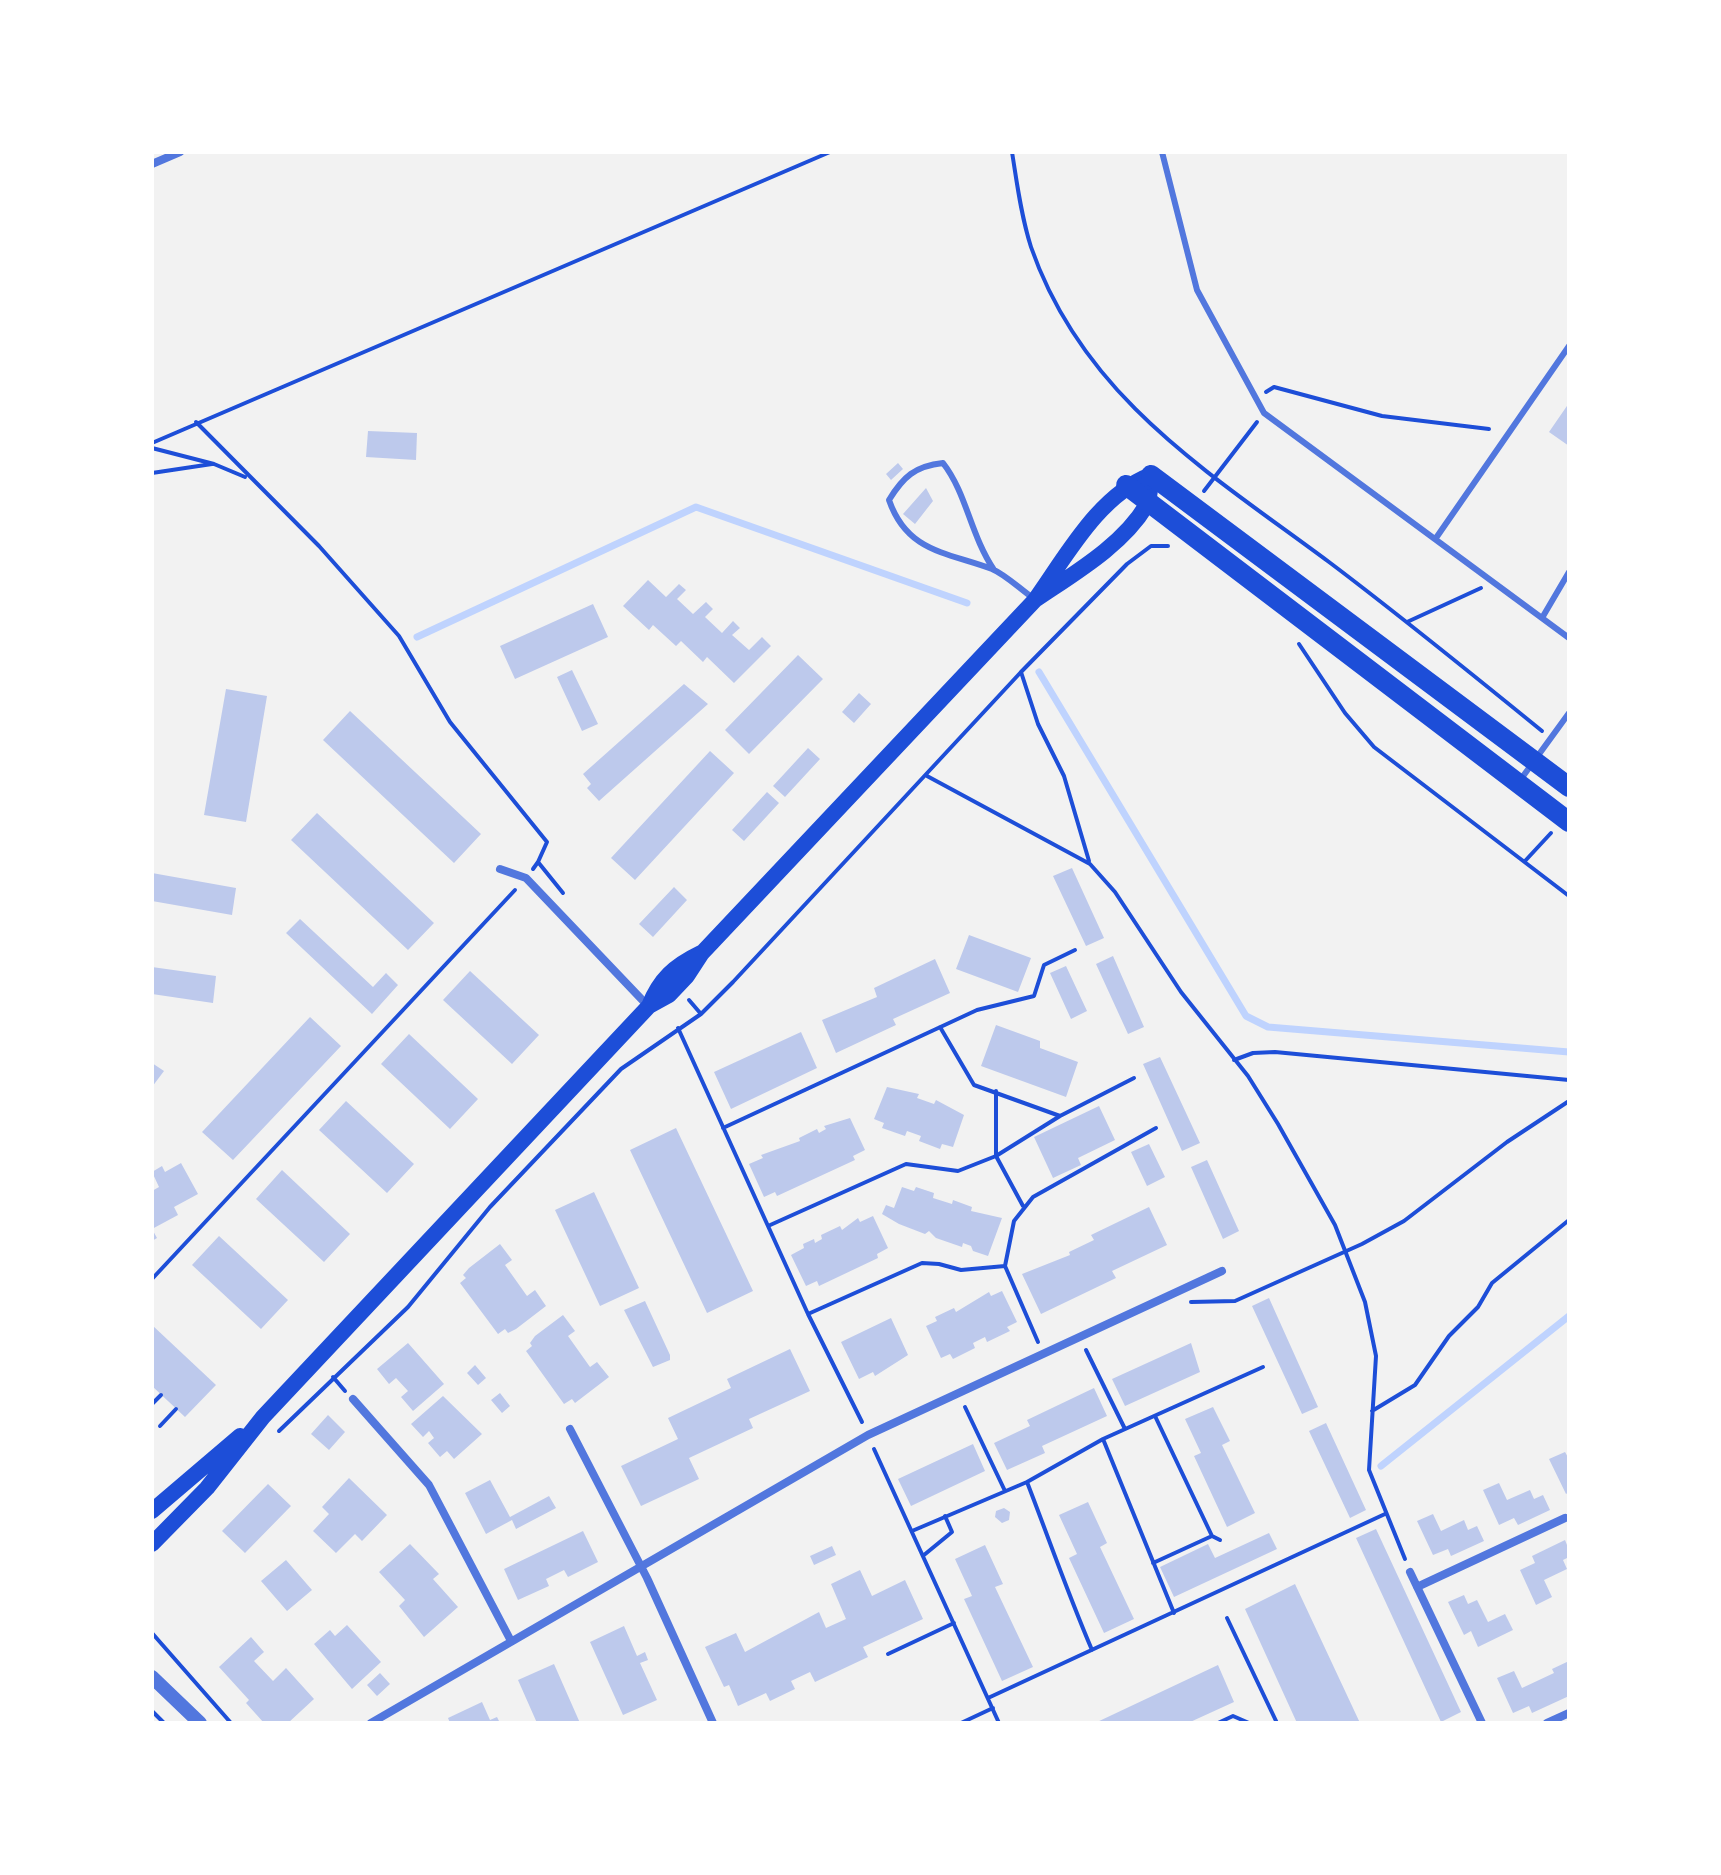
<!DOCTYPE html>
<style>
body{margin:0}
#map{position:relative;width:1721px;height:1875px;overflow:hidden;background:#f2f2f2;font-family:"Open Sans",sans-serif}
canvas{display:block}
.frame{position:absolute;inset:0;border:154px solid #fff;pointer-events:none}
</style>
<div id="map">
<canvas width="1721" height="1875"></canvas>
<div class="frame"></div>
</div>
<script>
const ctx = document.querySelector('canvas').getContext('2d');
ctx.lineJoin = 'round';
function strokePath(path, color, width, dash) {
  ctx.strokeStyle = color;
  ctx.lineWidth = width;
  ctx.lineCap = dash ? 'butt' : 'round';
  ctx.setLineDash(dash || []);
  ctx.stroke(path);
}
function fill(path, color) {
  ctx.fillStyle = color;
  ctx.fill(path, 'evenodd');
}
strokePath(new Path2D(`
 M417 637 696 507 967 603
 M1039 672 1246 1016 1268 1027 1569 1052
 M1381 1466 1569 1316`), '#bfd3fe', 7);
fill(new Path2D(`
 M1569 403V446L1549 432Z
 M368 431 417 433 416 460 366 457Z
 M898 463 903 469 891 480 886 474Z
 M926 488 933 501 915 524 903 514Z
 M648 580 666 597 679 584 686 590 677 599 693 614 706 602 713 609 705 617 722 633 733 621 740 628 732 635 749 650 762 637 771 646 734 683 707 657 703 662 681 641 676 646 653 625 649 630 623 606Z
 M593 604 608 637 515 679 500 646Z
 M798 655 823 679 749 754 725 730Z
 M572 670 598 724 582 731 557 677Z
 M684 684 708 704 599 801 587 788 591 784 583 774Z
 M226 689 267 696 246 822 204 815Z
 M859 693 871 704 854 723 842 712Z
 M350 711 481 834 454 863 323 740Z
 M808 748 820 759 785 797 773 786Z
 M710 751 734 773 635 880 611 858Z
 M767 792 779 803 744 841 732 830Z
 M317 813 434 923 408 950 291 840Z
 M1072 868 1104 938 1086 946 1053 876Z
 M152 873 236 888 232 915 152 901Z
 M674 887 687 900 653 937 639 924Z
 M300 919 373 987 386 973 398 985 372 1014 286 933Z
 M969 935 1031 958 1018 992 956 969Z
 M1113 956 1144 1027 1128 1034 1096 964Z
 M935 959 950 993 893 1019 896 1025 836 1053 822 1020 877 997 874 988Z
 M1066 966 1087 1011 1071 1019 1050 973Z
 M152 967 216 976 213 1003 152 994Z
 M470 971 539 1035 512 1064 443 1000Z
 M310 1017 341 1046 233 1160 202 1132Z
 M996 1025 1040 1041V1048L1078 1062 1066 1097 981 1066Z
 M801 1032 817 1068 731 1109 714 1072Z
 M409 1034 478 1099 450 1129 381 1064Z
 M1160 1057 1200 1143 1182 1151 1143 1064Z
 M152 1063 164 1071 152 1087Z
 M887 1087 919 1094 917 1098 934 1104 936 1100 964 1115 953 1147 942 1144 940 1149 919 1141 921 1136 907 1131 905 1136 882 1128 884 1123 874 1119Z
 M346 1101 414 1164 387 1193 319 1130Z
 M1099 1106 1115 1140 1078 1158 1081 1165 1053 1178 1034 1137Z
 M850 1118 865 1150 853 1156 855 1160 777 1196 775 1192 764 1197 749 1164 763 1158 761 1155 800 1141 799 1138 817 1129 819 1133 826 1129 824 1126Z
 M676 1128 753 1291 707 1313 630 1150Z
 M1149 1144 1165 1177 1147 1186 1131 1152Z
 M1207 1160 1239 1231 1223 1239 1191 1167Z
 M181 1163 198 1194 174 1207 178 1215 152 1229 157 1238 152 1241V1191L159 1187 152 1172 162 1166 165 1172Z
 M282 1170 350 1234 324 1262 256 1199Z
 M902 1187 914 1191 916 1187 934 1193 933 1198 952 1204 953 1200 972 1207 971 1211 1002 1218 988 1256 973 1251 971 1246 963 1243 962 1247 936 1238 929 1231 925 1234 899 1224 882 1214 886 1205 894 1208Z
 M594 1192 639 1288 600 1306 555 1210Z
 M1149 1207 1167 1245 1112 1271 1116 1278 1041 1314 1022 1274 1070 1255 1069 1252 1094 1240 1091 1235Z
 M873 1216 888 1248 877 1254 878 1258 819 1286 817 1281 806 1286 791 1255 804 1248 803 1244 814 1239 815 1243 822 1239 821 1235 840 1226 842 1230 858 1218 860 1222Z
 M219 1236 288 1300 261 1329 192 1265Z
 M500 1244 512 1260 505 1265 527 1296 535 1290 546 1306 516 1329 508 1333 505 1329 498 1334 460 1283 466 1278 463 1275 469 1268Z
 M1002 1291 1017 1322 1007 1327 1010 1331 987 1342 985 1337 973 1343 975 1348 953 1359 950 1354 941 1358 926 1326 937 1321 935 1317 954 1308 956 1312 989 1292 991 1296Z
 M1269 1298 1318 1407 1302 1414 1252 1306Z
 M645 1301 670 1355V1360L653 1367 624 1310Z
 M563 1315 575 1331 568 1336 590 1367 597 1362 609 1377 575 1403 572 1399 564 1404 526 1351 532 1346 530 1343 535 1336Z
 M891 1318 908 1355 875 1376 873 1372 859 1379 841 1342Z
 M152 1325 216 1385 185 1417 152 1386Z
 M408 1343 444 1384 413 1411 401 1397 408 1391 396 1378 389 1384 377 1369Z
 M1191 1343 1200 1372 1125 1406 1112 1379Z
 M790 1349 810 1391 749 1419 753 1428 689 1458 699 1479 641 1506 621 1466 678 1439 668 1418 731 1388 727 1379Z
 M475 1365 486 1378 478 1385 467 1373Z
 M1094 1388 1107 1416 1042 1446 1045 1453 1007 1470 994 1443 1030 1426 1027 1420Z
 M500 1393 510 1406 502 1413 491 1400Z
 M443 1396 482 1434 454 1459 447 1451 440 1457 428 1443 434 1438 429 1431 423 1437 411 1424Z
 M1213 1407 1230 1441 1222 1445 1255 1513 1227 1527 1194 1456 1201 1453 1185 1419Z
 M328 1415 345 1432 329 1450 311 1434Z
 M1326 1423 1366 1510 1350 1518 1309 1431Z
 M973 1444 985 1471 911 1506 898 1479Z
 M1565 1452 1569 1459V1492L1566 1494 1549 1459Z
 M349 1478 387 1515 362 1541 355 1534 336 1553 313 1531 329 1514 322 1507Z
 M490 1480 510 1517 549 1496 556 1508 516 1529 512 1520 486 1534 465 1493Z
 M1499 1483 1507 1500 1530 1490 1534 1499 1543 1495 1550 1510 1518 1525 1514 1518 1499 1525 1483 1490Z
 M268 1484 291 1506 245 1553 222 1531Z
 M1088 1502 1107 1543 1100 1547 1134 1619 1104 1633 1069 1558 1077 1554 1059 1515Z
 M1004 1508 1010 1512 1009 1520 1002 1523 995 1517 996 1511Z
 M1433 1514 1441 1531 1464 1520 1468 1530 1477 1526 1484 1541 1451 1556 1448 1549 1433 1555 1417 1521Z
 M1376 1529 1461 1712 1441 1722 1356 1538Z
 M583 1531 598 1562 568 1577 564 1570 546 1579 549 1586 518 1600 504 1569Z
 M1269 1533 1277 1549 1174 1597 1160 1567 1208 1544 1215 1558Z
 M1565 1540 1569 1550V1557L1563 1560 1567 1569 1544 1580 1552 1597 1536 1605 1520 1570 1535 1563 1532 1556Z
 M410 1544 439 1574 433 1579 458 1607 424 1637 399 1606 405 1600 379 1572Z
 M985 1545 1003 1584 995 1587 1033 1667 1002 1681 964 1599 972 1596 955 1559Z
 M832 1546 836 1555 814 1565 810 1556Z
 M286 1560 312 1590 287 1611 261 1581Z
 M860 1570 872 1596 905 1580 923 1619 863 1647 868 1657 815 1682 810 1672 791 1681 795 1689 770 1701 766 1693 738 1706 729 1685 724 1687 705 1647 736 1633 745 1652 819 1612 826 1628 846 1619 831 1584Z
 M1295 1584 1360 1723H1297L1245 1609Z
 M1464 1595 1468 1604 1477 1600 1488 1622 1505 1614 1513 1630 1478 1647 1471 1631 1464 1635 1448 1602Z
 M347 1625 381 1662 352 1689 314 1644 330 1630 335 1636Z
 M624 1626 637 1656 645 1652 648 1660 640 1663 657 1700 623 1715 590 1642Z
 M251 1637 264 1652 254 1661 273 1681 286 1668 314 1699 288 1723H264L246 1703 249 1700 219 1667Z
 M1569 1661V1696L1532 1713 1529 1706 1513 1713 1497 1678 1514 1671 1522 1688 1554 1673 1552 1669Z
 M554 1664 580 1723H537L518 1680Z
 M1218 1665 1234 1702 1188 1723H1095Z
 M380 1673 390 1684 377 1696 367 1685Z
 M482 1702 490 1720 497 1717 500 1723H450L448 1718Z`), '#bdc9ec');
strokePath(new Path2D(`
 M1012 152C1017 183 1021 216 1031 247 1083 397 1208 472 1329 562 1402 617 1472 674 1542 731
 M1266 392 1274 387 1382 416 1489 429
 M196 422 319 546 399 636 450 722 547 842 538 862
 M152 443 830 152
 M152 448 214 464 245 477
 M152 473 212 464
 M1204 491 1257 422
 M1407 622 1481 588
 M1299 644 1345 713 1374 747 1569 896
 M1021 672 1038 724 1064 776 1089 861
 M927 776 1090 864 1115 892 1181 992 1248 1076 1278 1124 1335 1225 1365 1302 1376 1356 1369 1470 1405 1559
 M1525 861 1551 833
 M533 869 538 862 563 893
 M689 1000 701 1014
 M940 1027 974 1085 1060 1116
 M678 1028 808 1314 862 1422
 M1234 1060 1253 1053 1275 1052 1569 1080
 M996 1091V1156L1023 1206
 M723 1128 977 1010 1034 996 1044 965 1075 950
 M768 1226 906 1164 958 1171 996 1156 1060 1116 1134 1078
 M152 1279 515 890
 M1191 1302 1235 1301 1362 1244 1404 1221 1507 1142 1569 1101
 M808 1314 922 1263 939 1264 961 1270 1005 1266
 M1038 1342 1005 1266 1014 1221 1033 1197 1156 1128
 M1086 1350 1125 1429
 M333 1377 345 1391
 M152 1404 161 1395
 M965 1407 1005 1491
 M1372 1411 1415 1385 1449 1336 1478 1307 1492 1283 1569 1220
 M1155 1416 1212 1536 1220 1540
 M160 1426 176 1409
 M279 1431 408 1307 490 1207 621 1069 701 1014 733 982 1021 672 1127 564 1151 546H1168
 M1103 1439 1174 1613
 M874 1449 999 1723
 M1027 1482C1049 1539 1068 1594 1092 1650
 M912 1531 1027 1482 1103 1439 1263 1367
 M924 1555 952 1532 945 1516
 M1153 1563 1212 1536
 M1227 1618 1277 1723
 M152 1633 231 1723
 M888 1654 954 1623
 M988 1698 1385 1514
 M152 1711 164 1723
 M961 1723 993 1708
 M1218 1723 1233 1716 1249 1723`), '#1d4ed8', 4);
strokePath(new Path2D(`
 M1162 152 1197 290 1264 413 1569 638
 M1436 538 1569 346
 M994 570C970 534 967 494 943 463 915 466 903 477 889 500 907 552 946 552 992 569 1006 575 1020 589 1033 598
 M1542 618 1569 572
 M1521 779 1569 713`), '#5277de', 6);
strokePath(new Path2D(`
 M152 164 180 152
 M500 869 526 878 648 1006
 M353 1399 429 1485 511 1641
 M570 1429 647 1578 713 1723
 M1410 1572 1482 1723
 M1417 1587 1565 1518
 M371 1723 868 1435 1222 1271
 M1547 1723 1569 1713`), '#5277de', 8);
strokePath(new Path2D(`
 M152 1677 200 1723`), '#5277de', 14);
strokePath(new Path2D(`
 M649 1006C660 979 674 966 701 953
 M152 1511 240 1436
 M152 1544 207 1488 263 1417 649 1006 669 995 687 976 702 953 1035 600C1067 555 1099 495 1151 475 1150 484 1151 498 1146 506 1122 546 1073 574 1035 600`), '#1d4ed8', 16);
strokePath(new Path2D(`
 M1151 475 1569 787
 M1126 485 1569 822`), '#1d4ed8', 20);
</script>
